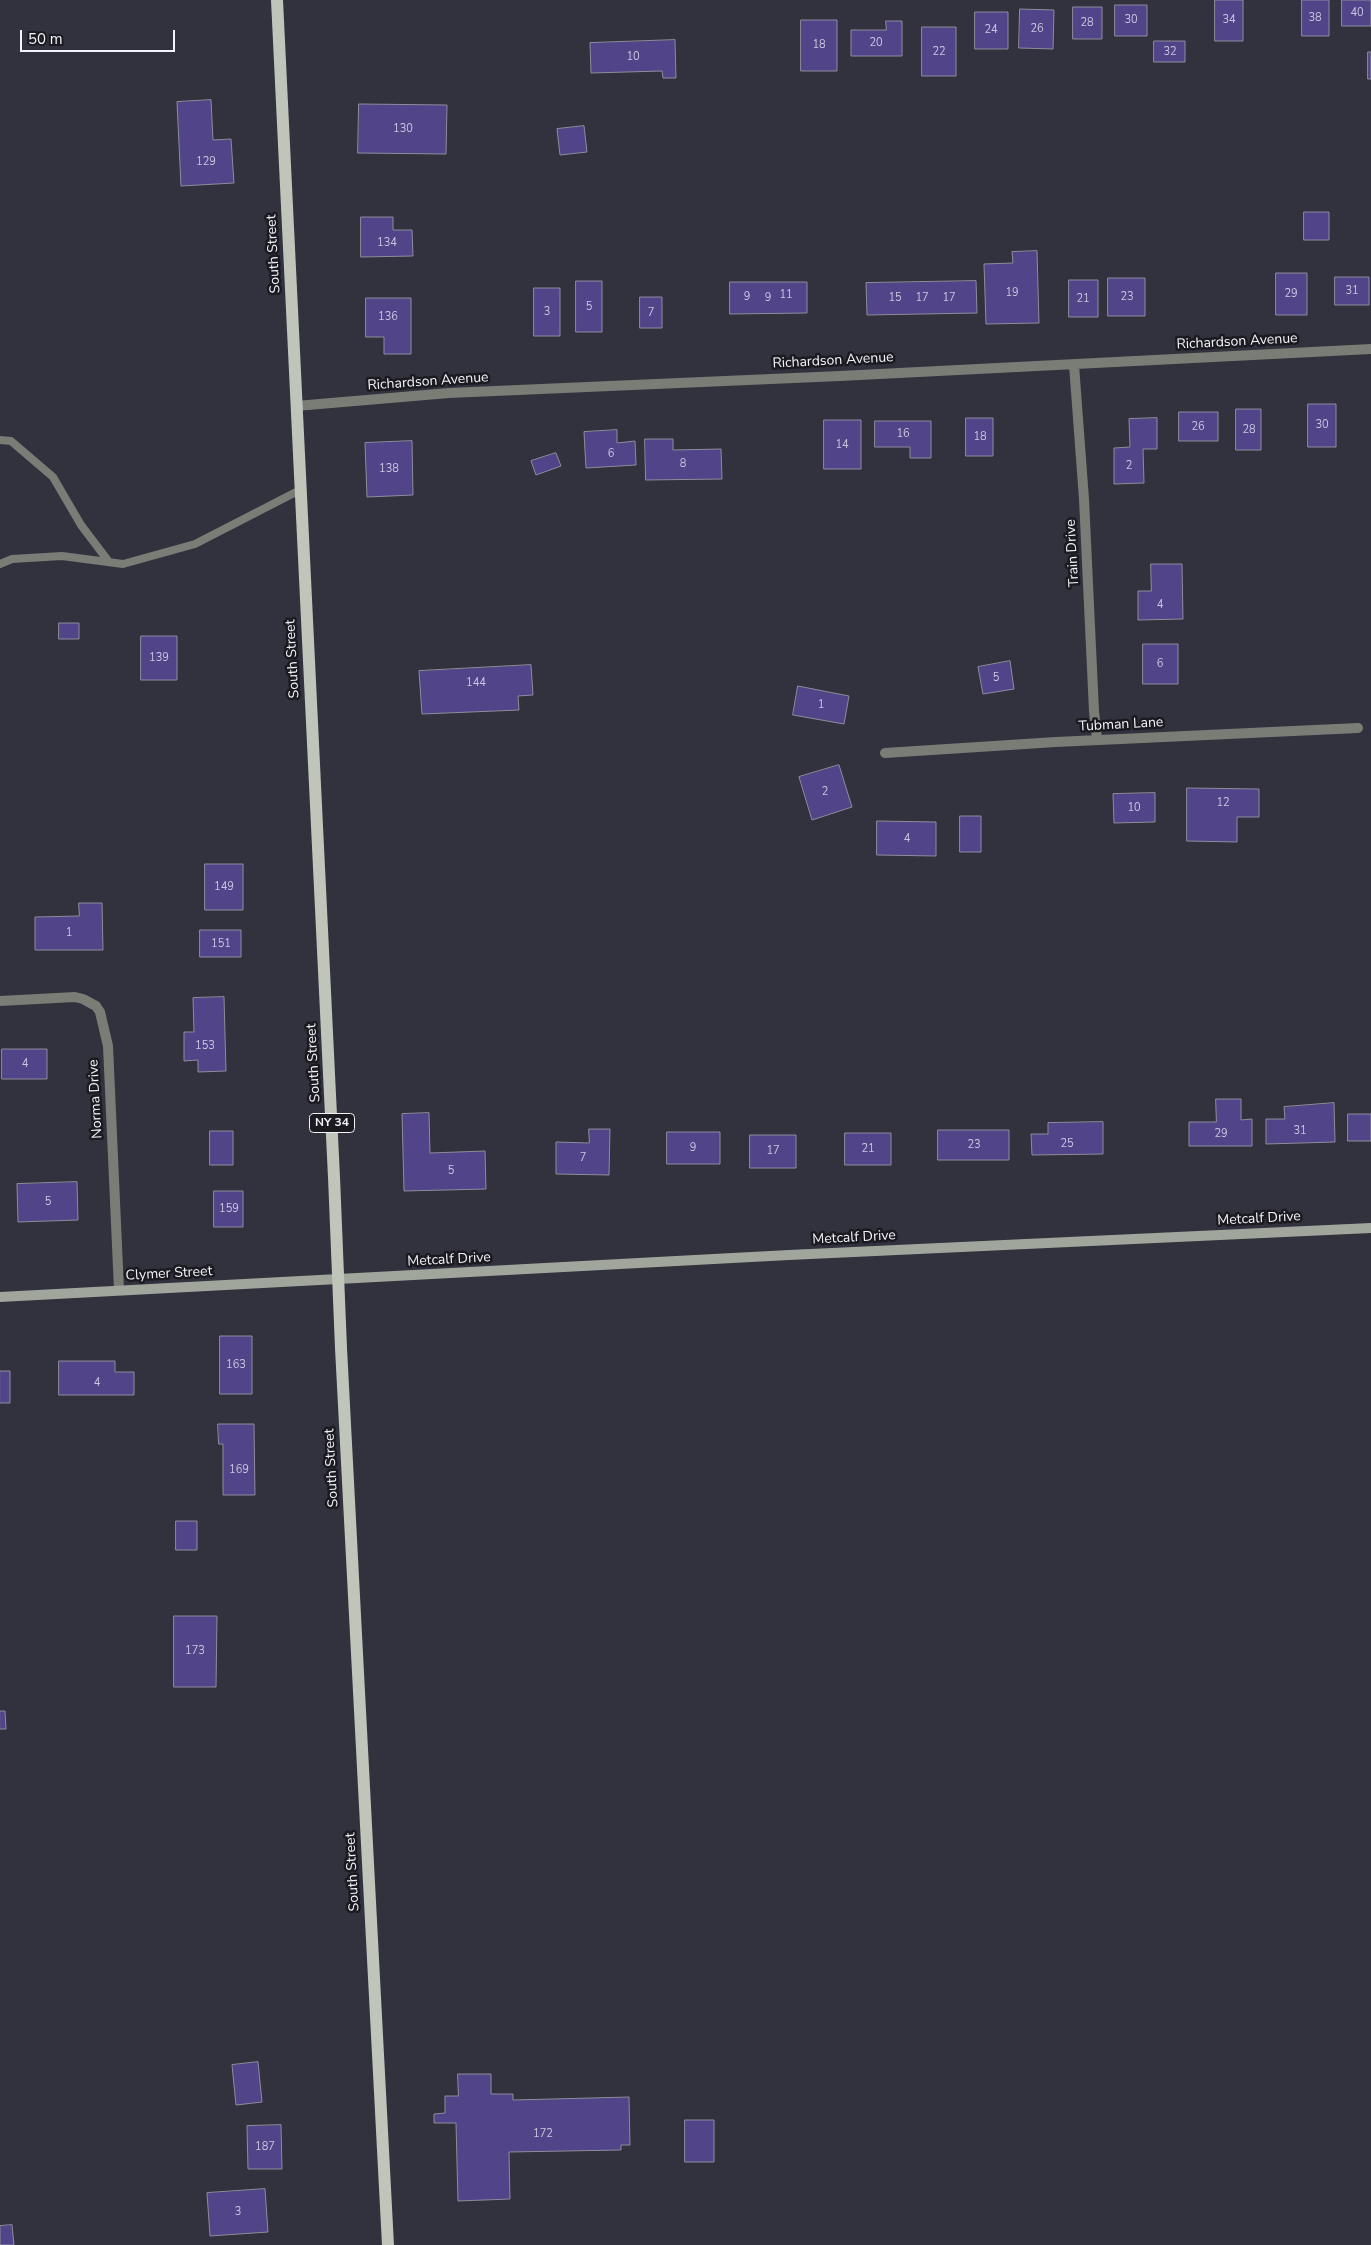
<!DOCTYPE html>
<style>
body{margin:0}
#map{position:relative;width:1371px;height:2245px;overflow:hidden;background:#32313e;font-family:"Nunito Sans",sans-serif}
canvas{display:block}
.scale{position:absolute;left:20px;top:30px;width:155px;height:22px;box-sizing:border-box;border:2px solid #f2f2fa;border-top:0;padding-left:6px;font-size:15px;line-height:18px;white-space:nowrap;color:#f2f2fa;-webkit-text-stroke:4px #1a1a20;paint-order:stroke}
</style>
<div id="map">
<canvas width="1371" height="2245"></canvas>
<div class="scale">50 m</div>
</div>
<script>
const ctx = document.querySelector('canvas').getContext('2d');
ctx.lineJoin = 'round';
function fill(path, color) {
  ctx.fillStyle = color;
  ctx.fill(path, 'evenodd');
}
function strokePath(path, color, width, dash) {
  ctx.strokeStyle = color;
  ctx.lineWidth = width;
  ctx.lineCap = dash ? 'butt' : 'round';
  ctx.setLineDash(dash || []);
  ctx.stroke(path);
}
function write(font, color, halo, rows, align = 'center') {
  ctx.font = font + ' "Nunito Sans",sans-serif';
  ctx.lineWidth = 5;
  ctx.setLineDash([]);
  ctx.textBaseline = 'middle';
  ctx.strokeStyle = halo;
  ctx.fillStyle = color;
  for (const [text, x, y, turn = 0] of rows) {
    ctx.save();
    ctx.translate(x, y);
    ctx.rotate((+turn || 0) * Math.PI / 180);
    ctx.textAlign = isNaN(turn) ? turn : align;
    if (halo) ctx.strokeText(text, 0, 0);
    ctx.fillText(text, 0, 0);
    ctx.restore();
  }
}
const building = new Path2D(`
 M1215 0H1243V41H1215Z
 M1302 0H1329V36H1302Z
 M1342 0H1371V26H1342Z
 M1115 5H1147V36H1115Z
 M1073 7H1102V39H1073Z
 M1020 9 1054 10 1053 49 1019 48Z
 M975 12H1008V49H975Z
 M801 20H837V71H801Z
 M886 21H902V56H851V30H886Z
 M922 27H956V76H922Z
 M675 40 676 78H663L662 71 591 73 590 43Z
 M1154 41H1185V62H1154Z
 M1368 52H1371V79H1368Z
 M211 100 213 140 231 139 234 183 181 186 177 102Z
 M359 104 447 105 446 154 358 153Z
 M584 126 587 152 560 155 557 129Z
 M1304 212H1329V240H1304Z
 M361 217H393V230H412L413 256 361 257Z
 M1037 251 1039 323 986 324 984 264 1013 263 1012 252Z
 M1276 273H1307V315H1276Z
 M1335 277H1369V305H1335Z
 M1108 278H1145V316H1108Z
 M1069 280H1098V317H1069Z
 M576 281H602V332H576Z
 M976 281 977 313 867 315 866 283Z
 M730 282H807V313L730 314Z
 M534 288H560V336H534Z
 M640 297H662V328H640Z
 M366 298H411V354H384V337H366Z
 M1308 404H1336V447H1308Z
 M1236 409H1261V450H1236Z
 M1179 412H1218V441H1179Z
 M966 418H993V456H966Z
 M1157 418V449H1143L1144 483 1114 484V448L1130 447 1129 419Z
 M824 420H861V469H824Z
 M875 421H931V458H910V447H875Z
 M617 430V443L635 441 636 465 586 468 584 432Z
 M645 439H673V450L721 449 722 479 646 480Z
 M412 441 413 495 367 497 365 443Z
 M556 453 561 466 536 475 531 461Z
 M1151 564H1182L1183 619 1138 620V591H1151Z
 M59 623H79V639H59Z
 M141 636H177V680H141Z
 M1143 644H1178V684H1143Z
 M1010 661 1014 689 983 694 978 667Z
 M531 665 533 695 518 696 519 710 422 714 419 671Z
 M798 686 849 696 844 724 793 715Z
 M839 765 852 807 812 820 799 777Z
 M1187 788 1259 789V817H1237V842L1187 841Z
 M1155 793V822L1114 823 1113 794Z
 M960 816H981V852H960Z
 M877 821 936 822V856L877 855Z
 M205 864H243V910H205Z
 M79 903H102L103 950H35V917L79 916Z
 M200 930H241V957H200Z
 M224 997 226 1071 198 1072V1060L184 1061V1032H194L193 998Z
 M2 1049H47V1079H2Z
 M1216 1099H1241V1120L1252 1119V1146H1189V1122H1216Z
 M1334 1103 1335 1142 1266 1144V1119H1285L1284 1107Z
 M429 1113 430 1153 485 1151 486 1189 404 1191 402 1114Z
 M1348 1114H1371V1141H1348Z
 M1103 1122V1154L1032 1155 1031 1134H1048V1123Z
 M589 1129H610L609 1175 556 1174V1142L589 1143Z
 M938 1130H1009V1160H938Z
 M210 1131H233V1165H210Z
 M667 1132H720V1164H667Z
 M845 1133H891V1165H845Z
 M750 1135H796V1168H750Z
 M77 1182 78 1220 18 1222 17 1184Z
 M214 1191H243V1227H214Z
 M220 1336H252V1394H220Z
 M59 1361H115V1372H134V1395H59Z
 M0 1371H10V1403H0Z
 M218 1424H254L255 1495H223V1444H219Z
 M176 1521H197V1550H176Z
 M174 1616H217L216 1687H174Z
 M0 1711H5L6 1729H0Z
 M258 2062 262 2102 236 2105 232 2065Z
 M458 2074H491V2094H513V2100L629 2097 630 2145H621V2150L509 2152 510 2199 458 2201 456 2123H434V2114L445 2113V2096H458Z
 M685 2120H714V2162H685Z
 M281 2125 282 2169H248L247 2126Z
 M265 2189 268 2232 210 2236 207 2193Z
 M12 2225 14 2245H0V2226Z`);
fill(building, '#514488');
strokePath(building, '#8e8d9c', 1);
strokePath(new Path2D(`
 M0 440 11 441 53 477 81 525 109 562
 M0 564 12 559 62 556 123 564 195 544 300 490`), '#797d76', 8);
strokePath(new Path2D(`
 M1074 365 1084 499 1094 711 1097 740
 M296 406 449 393 840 376 1371 349
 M885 753 1056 742 1358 728
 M0 1001 75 997 83 999 96 1006 100 1012 108 1046 119 1290`), '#797d76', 10);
strokePath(new Path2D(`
 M0 1297 789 1255 1371 1228`), '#a1a69c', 10);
strokePath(new Path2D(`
 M277 0 334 1177 341 1348 388 2245`), '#bfc6b9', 12);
write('11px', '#cac6de', null, [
 ["40",1357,13],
 ["38",1315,18],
 ["30",1131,20],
 ["34",1229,20],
 ["28",1087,23],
 ["26",1037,29],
 ["24",991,30],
 ["20",876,43],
 ["18",819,45],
 ["22",939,52],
 ["32",1170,52],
 ["10",633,57],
 ["130",403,129],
 ["129",206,162],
 ["134",387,243],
 ["31",1352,291],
 ["19",1012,293],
 ["29",1291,294],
 ["11",786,295],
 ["9",747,297],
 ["23",1127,297],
 ["9",768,298],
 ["15",895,298],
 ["17",922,298],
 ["17",949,298],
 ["21",1083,299],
 ["5",589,307],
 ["3",547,312],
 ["7",651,313],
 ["136",388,317],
 ["30",1322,425],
 ["26",1198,427],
 ["28",1249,430],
 ["16",903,434],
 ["18",980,437],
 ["14",842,445],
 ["6",611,454],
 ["8",683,464],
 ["2",1129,466],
 ["138",389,469],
 ["4",1160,605],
 ["139",159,658],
 ["6",1160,664],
 ["5",996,678],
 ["144",476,683],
 ["1",821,705],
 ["2",825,792],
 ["12",1223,803],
 ["10",1134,808],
 ["4",907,839],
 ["149",224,887],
 ["1",69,933],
 ["151",221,944],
 ["153",205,1046],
 ["4",25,1064],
 ["31",1300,1131],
 ["29",1221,1134],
 ["25",1067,1144],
 ["23",974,1145],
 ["9",693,1148],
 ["21",868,1149],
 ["17",773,1151],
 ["7",583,1158],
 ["5",451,1171],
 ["5",48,1202],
 ["159",229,1209],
 ["163",236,1365],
 ["4",97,1383],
 ["169",239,1470],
 ["173",195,1651],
 ["172",543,2134],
 ["187",265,2147],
 ["3",238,2212]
]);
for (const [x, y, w] of [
 [332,1123,45]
]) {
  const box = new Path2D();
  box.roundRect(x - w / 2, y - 9.5, w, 19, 4);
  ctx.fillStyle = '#1a1a20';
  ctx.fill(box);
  strokePath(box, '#f2f2fa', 1);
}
write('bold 12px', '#f2f2fa', null, [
 ["NY 34",332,1123]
]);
write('14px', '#f2f2fa', '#1a1a20', [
 ["South Street",274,254,-93],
 ["Richardson Avenue",1237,342,-3],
 ["Richardson Avenue",833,361,-3],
 ["Richardson Avenue",428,382,-4],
 ["Train Drive",1073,553,-93],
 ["South Street",293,659,-93],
 ["Tubman Lane",1121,725,-3],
 ["South Street",314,1063,-93],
 ["Norma Drive",96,1099,-93],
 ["Metcalf Drive",1259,1219,-3],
 ["Metcalf Drive",854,1238,-3],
 ["Metcalf Drive",449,1260,-3],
 ["Clymer Street",169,1274,-3],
 ["South Street",332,1468,-93],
 ["South Street",353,1872,-93]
]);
</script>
